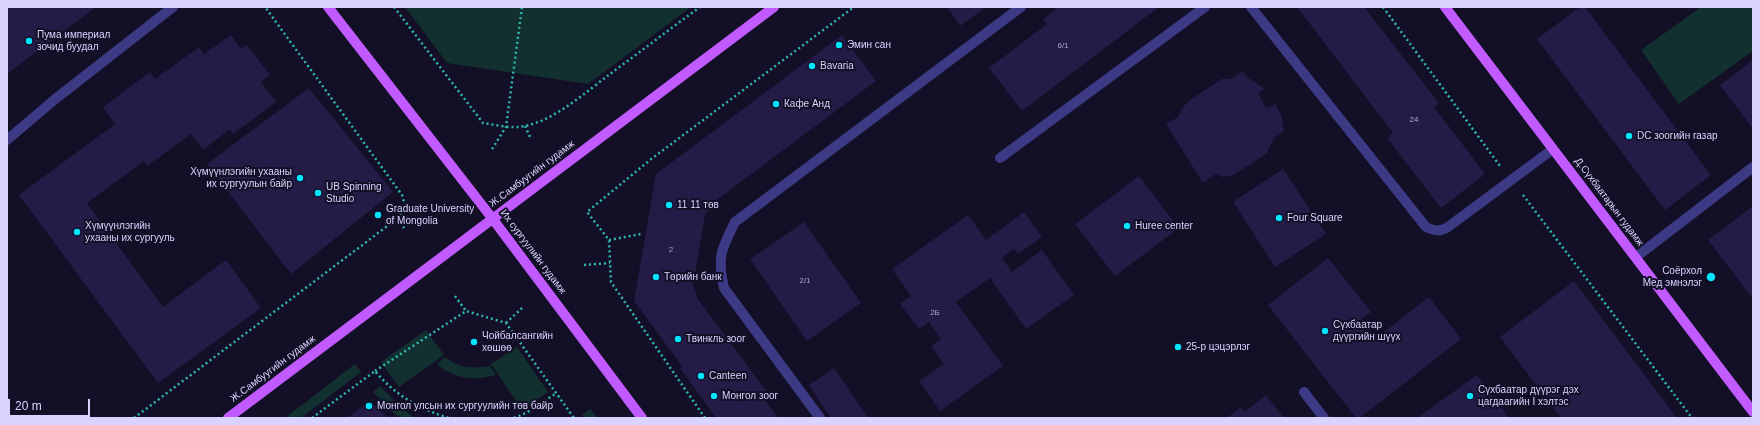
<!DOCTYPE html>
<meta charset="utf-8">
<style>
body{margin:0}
#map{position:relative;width:1760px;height:425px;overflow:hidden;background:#130f26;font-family:Helvetica,sans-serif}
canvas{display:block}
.frame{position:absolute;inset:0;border:8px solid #d9d4ff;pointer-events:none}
.scale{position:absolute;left:8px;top:399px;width:82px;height:18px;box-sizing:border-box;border:2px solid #d9d4ff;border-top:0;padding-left:5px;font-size:12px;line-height:14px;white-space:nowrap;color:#d9d4ff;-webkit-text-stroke:3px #130f26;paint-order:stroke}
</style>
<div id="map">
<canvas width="1760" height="425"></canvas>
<div class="frame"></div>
<div class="scale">20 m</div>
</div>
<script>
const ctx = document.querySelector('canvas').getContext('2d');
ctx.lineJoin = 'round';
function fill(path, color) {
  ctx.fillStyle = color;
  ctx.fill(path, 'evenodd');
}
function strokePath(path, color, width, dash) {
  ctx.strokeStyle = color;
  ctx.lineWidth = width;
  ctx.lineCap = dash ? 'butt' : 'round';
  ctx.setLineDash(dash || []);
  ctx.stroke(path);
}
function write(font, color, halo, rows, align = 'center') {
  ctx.font = font + ' Helvetica,sans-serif';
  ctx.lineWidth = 4;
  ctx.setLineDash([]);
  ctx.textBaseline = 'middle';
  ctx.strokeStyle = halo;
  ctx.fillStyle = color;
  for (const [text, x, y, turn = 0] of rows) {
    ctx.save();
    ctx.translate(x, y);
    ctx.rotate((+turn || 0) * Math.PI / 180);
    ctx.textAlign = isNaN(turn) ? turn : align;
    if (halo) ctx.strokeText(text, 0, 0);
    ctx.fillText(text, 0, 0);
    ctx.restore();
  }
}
fill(new Path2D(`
 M405 7H691L588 84 447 63Z
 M1701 7H1753V51L1679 104 1641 50Z
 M426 330 444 355 399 387 381 362Z
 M517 347 548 392 522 410 491 364Z
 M445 357C458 368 474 369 490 366L496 375C475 381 453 379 437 364Z
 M355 364 361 372 301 418H285Z
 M380 386 404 410 415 418H401L396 415 373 392Z
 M590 409 598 418H584L582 415Z`), '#12302f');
fill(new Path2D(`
 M7 7H96L7 74Z
 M947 7H986L960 26Z
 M1059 7H1159L1022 111 989 68 1047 24 1043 19Z
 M1297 7H1364L1439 103 1434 107 1485 174 1441 208 1387 138 1393 133Z
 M1580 7H1585L1711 175 1665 210 1537 39Z
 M231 35 241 49 247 45 270 75 261 82 276 102 233 134 230 129 203 150 191 134 147 166 144 161 87 203 163 307 226 260 261 308 158 383 19 195 115 124 103 107 150 72 155 79 199 47 204 54Z
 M842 35 876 81 714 202 705 215 693 285 698 299 770 396 765 400 778 418H716L680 368 682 366 634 301 656 174Z
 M1753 60V129L1720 85Z
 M1243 71 1248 78 1265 89 1258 93 1266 108 1276 104 1282 117 1284 131 1274 138 1267 153 1251 164 1231 176 1222 177 1216 174 1203 183 1166 124 1178 117 1182 108 1190 100 1222 79H1231Z
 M309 88 393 192 291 274 207 164Z
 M1283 169 1326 234 1275 267 1233 202Z
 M1139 176 1179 228 1115 276 1075 224Z
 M1753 206V299L1708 240Z
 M1024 212 1042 237 1018 254 1014 249 1002 258 1012 272 1042 250 1074 295 1026 329 990 278 956 302 1003 366 940 411 919 381 944 364 931 346 941 339 929 322 919 329 900 304 911 296 892 269 968 215 986 240Z
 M804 222 861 303 807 341 750 259Z
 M1328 258 1371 312 1356 323 1371 342 1429 297 1461 339 1360 418H1356L1268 305Z
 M1574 281 1677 418H1561L1500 337Z
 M834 368 868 418H831L809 385Z
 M1477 375 1509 418H1417Z
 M1266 395 1284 418H1227L1241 407 1245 412Z
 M370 401 388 418H347Z`), '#241b47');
strokePath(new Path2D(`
 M394 7 483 123C496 125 511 129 525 126 555 120 586 92 610 74 640 52 670 29 700 7
 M1383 7 1500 166
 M525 126 531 139
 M492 149 506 127 522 7
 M1523 195 1692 418
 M405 206 413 207
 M398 218 404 228
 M609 240 641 234
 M584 265 610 263
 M455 296 466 311
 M506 323 522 308
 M375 371 466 311 506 323 574 418
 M134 418 398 218 405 206 402 195 265 7
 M312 418 375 371C395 395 419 409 449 418
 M514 418 526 413 555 394
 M705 418 611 282 609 240 587 212 650 160 854 7`), '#2fb8b0', 2.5, [2, 3]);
strokePath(new Path2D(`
 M1251 7 1426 227C1435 231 1440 232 1448 227L1553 149
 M7 140 54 100 173 7
 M1000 158 1205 7
 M1636 257 1753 167
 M1304 392 1324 418
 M820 418 724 288C717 257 721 250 735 222L1021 7`), '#3d3a85', 10);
strokePath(new Path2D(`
 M328 7 492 218 642 418
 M1445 7 1753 412
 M228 418 774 7`), '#c25bff', 10);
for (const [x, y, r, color] of [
 [29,41,4,"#00e5ff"],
 [839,45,4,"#00e5ff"],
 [812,66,4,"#00e5ff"],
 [776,104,4,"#00e5ff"],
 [1629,136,4,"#00e5ff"],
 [300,178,4,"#00e5ff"],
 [318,193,4,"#00e5ff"],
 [669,205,4,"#00e5ff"],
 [378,215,4,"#00e5ff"],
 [1279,218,4,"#00e5ff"],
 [1127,226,4,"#00e5ff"],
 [77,232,4,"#00e5ff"],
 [656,277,4,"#00e5ff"],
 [1711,277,5,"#00e5ff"],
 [1325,331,4,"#00e5ff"],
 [678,339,4,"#00e5ff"],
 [474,342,4,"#00e5ff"],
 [1178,347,4,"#00e5ff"],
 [701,376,4,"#00e5ff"],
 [714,396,4,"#00e5ff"],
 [1470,396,4,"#00e5ff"],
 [369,406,4,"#00e5ff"]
]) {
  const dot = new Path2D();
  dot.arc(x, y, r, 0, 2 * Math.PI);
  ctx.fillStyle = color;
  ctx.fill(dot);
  strokePath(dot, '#130f26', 1.5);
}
write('8px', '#aca6d1', null, [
 ["6/1",1063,46],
 ["24",1414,120],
 ["2",671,250],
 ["2/1",805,281],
 ["2Б",935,313]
]);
write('10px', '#d9d4ff', '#130f26', [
 ["Пума империал",37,35],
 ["зочид буудал",37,47],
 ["Эмин сан",847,45],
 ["Bavaria",820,66],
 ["Кафе Анд",784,104],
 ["DC зоогийн газар",1637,136],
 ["Хүмүүнлэгийн ухааны",292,172,"right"],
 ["их сургуулын байр",292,184,"right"],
 ["UB Spinning",326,187],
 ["Studio",326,199],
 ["11 11 төв",677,205],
 ["Graduate University",386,209],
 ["of Mongolia",386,221],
 ["Four Square",1287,218],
 ["Хүмүүнлэгийн",85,226],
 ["ухааны их сургууль",85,238],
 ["Huree center",1135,226],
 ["Соёрхол",1702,271,"right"],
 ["Мед эмнэлэг",1702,283,"right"],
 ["Төрийн банк",664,277],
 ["Сүхбаатар",1333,325],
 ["дүүргийн шүүх",1333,337],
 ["Чойбалсангийн",482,336],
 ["хөшөө",482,348],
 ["Твинкль зоог",686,339],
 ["25-р цэцэрлэг",1186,347],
 ["Canteen",709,376],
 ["Сүхбаатар дүүрэг дэх",1478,390],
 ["цагдаагийн I хэлтэс",1478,402],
 ["Монгол зоог",722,396],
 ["Монгол улсын их сургуулийн төв байр",377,406]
], 'left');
write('10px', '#d9d4ff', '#130f26', [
 ["Ж.Самбуугийн гудамж",532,174,-37],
 ["Д.Сүхбаатарын гудамж",1609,202,53],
 ["Их сургуулийн гудамж",533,252,53],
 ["Ж.Самбуугийн гудамж",273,369,-37]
]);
</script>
